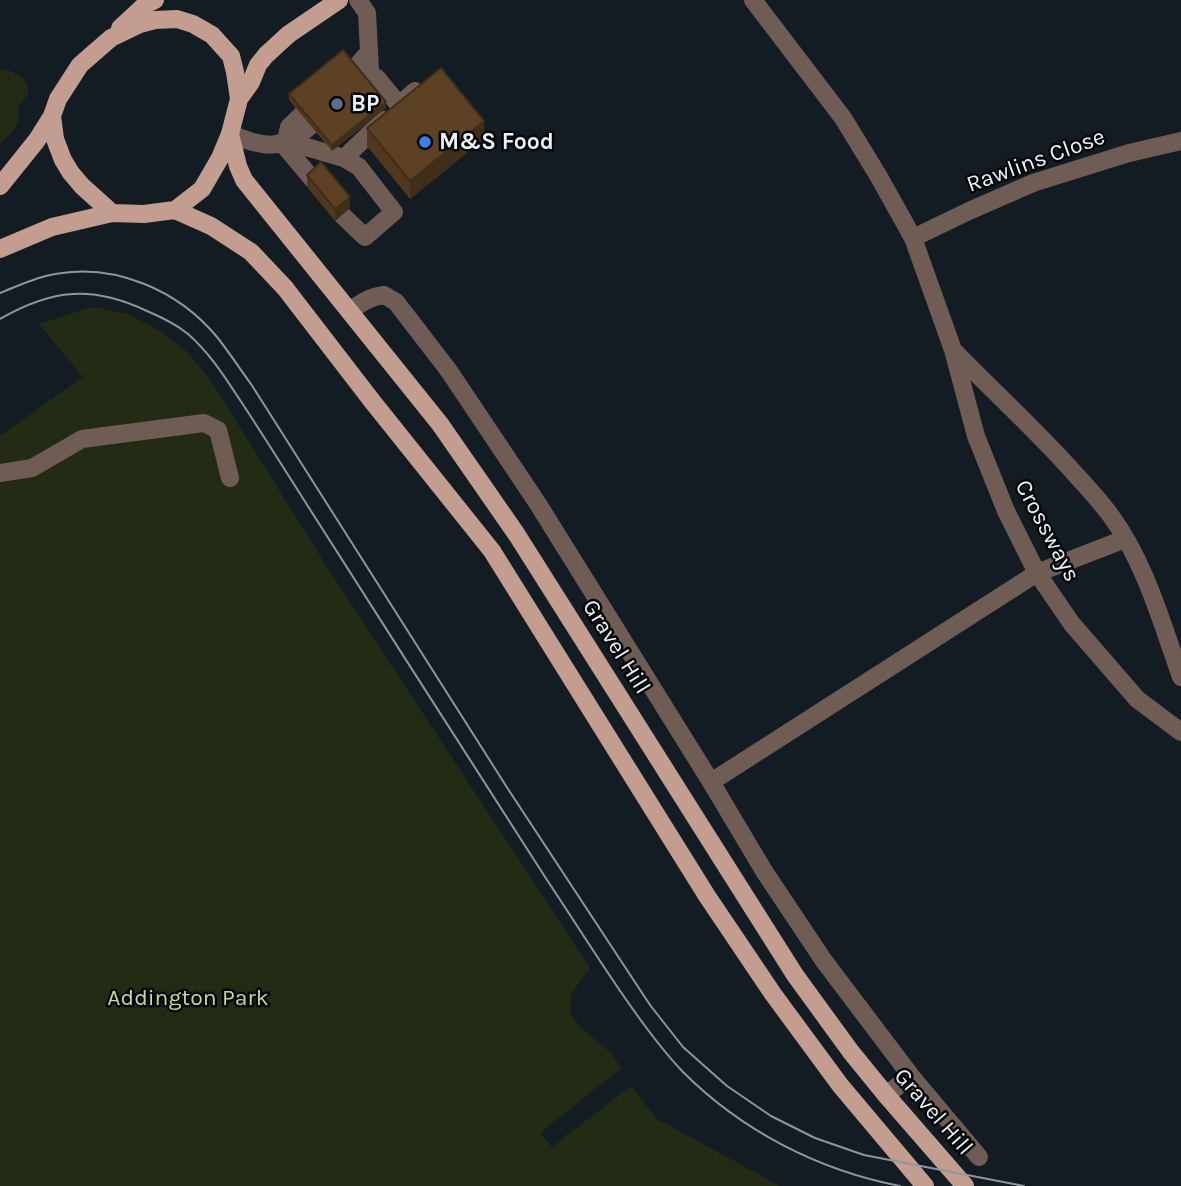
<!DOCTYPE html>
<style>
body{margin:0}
canvas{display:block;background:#131c23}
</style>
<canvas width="1181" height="1186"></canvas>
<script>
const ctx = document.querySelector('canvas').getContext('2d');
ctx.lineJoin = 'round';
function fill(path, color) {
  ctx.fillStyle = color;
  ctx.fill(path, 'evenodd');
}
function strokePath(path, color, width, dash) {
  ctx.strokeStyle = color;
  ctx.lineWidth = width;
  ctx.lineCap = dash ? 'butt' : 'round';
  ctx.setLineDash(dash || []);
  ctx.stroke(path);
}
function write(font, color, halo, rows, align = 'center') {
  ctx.font = font + ' Karla,sans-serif';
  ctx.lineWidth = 5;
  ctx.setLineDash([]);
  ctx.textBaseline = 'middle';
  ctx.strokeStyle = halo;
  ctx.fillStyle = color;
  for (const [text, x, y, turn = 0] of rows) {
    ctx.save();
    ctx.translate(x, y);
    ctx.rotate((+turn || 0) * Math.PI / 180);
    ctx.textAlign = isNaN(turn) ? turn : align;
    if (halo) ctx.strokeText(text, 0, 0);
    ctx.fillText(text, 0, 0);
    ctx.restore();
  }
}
fill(new Path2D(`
 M0 69C11 71 29 76 28 91 28 98 22 100 19 105 17 110 19 117 18 122 15 130 6 138 0 144Z
 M92 307 128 314 159 330 185 350 209 378 330 572 590 968 571 994 570 1013 581 1028 611 1053 621 1068 540 1133 552 1147 631 1086 657 1119 780 1186H0V436L83 377 39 324Z`), '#242b14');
strokePath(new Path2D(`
 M358 0 367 13 370 70 365 83
 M753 0 843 118 879 177 913 238 953 350 976 436 1006 511 1037 573 1072 624 1137 699 1181 732
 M377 78 399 105 415 91
 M339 81 354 69 369 52
 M318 99 289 127 286 141 344 158 359 167 394 212 365 237 342 215
 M359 107 383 85
 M230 134C264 147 279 152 310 126
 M282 143 314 181
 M344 158 384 120
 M913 238 969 211 1033 183 1129 153 1181 141
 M350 311C362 302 370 297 384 295L396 302 449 371 538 504 711 782 764 871 824 961 911 1076 979 1157
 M956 353C996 394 1038 432 1076 475 1088 488 1100 501 1111 516 1145 562 1162 624 1181 677
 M0 473 32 468 82 439 204 423 218 430 230 478
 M711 782 1037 573 1125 539
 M886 1095 911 1076`), '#6e5c55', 18);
strokePath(new Path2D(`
 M120 28 145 5 155 0
 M239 99 251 82 258 65 266 55 289 34 339 0
 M230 134 238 166 244 180 440 424 517 535 795 975 851 1052 886 1095 965 1186
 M0 186 37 140 52 116
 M175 210 211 226 251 252 285 288 372 401 492 551 707 896 773 994 840 1085 925 1186
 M0 249 52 227 112 213 144 214 175 210 202 189 220 158 230 134 239 99 235 72 231 56 212 35 193 24 177 19 155 20 140 24 111 38 80 65 58 99 52 116 55 139 63 160 71 173 82 186 112 213`), '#c39e90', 18);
strokePath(new Path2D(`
 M0 293C18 286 36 277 55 274 115 263 178 290 217 337 229 352 240 369 251 384L508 789 650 1005 683 1047 727 1086 771 1116 815 1138 864 1155 1024 1186
 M0 319C52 289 92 285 147 311 161 317 176 324 188 334 210 353 226 379 242 403 265 438 288 475 311 511 390 634 467 757 547 880 573 919 598 959 625 998 643 1024 661 1049 683 1072 742 1131 818 1170 900 1186`), '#8e969c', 2);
fill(new Path2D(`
 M289 94 386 108 332 151 289 100Z
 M367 128 484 139 410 199 367 146Z
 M307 175 350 208 335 221 307 187Z`), '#4f381f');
fill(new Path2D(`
 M386 102V108L332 151V145Z
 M484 121V139L410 199V181Z
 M350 197V208L335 221V209Z`), '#402e19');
const building = new Path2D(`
 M343 50 386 102 332 145 289 94Z
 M441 68 484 121 410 181 367 128Z
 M321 162 350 197 335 209 307 175Z`);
fill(building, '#5c4124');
strokePath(building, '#402e19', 2);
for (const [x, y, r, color] of [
 [337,104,7,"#5c6f8a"],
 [425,142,7,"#3f7fe0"]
]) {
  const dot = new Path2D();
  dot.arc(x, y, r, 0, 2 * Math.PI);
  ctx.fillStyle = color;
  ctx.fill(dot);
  strokePath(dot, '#040609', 2.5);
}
write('bold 23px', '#ecf3f8', '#040609', [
 ["BP",351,104],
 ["M&S Food",439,142]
], 'left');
write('23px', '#ecf3f8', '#040609', [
 ["Rawlins Close",1036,161,-20],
 ["Crossways",1047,531,62],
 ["Gravel Hill",616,647,58],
 ["Gravel Hill",933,1112,49]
]);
write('23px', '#c5da99', '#040609', [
 ["Addington Park",188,998]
]);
</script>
